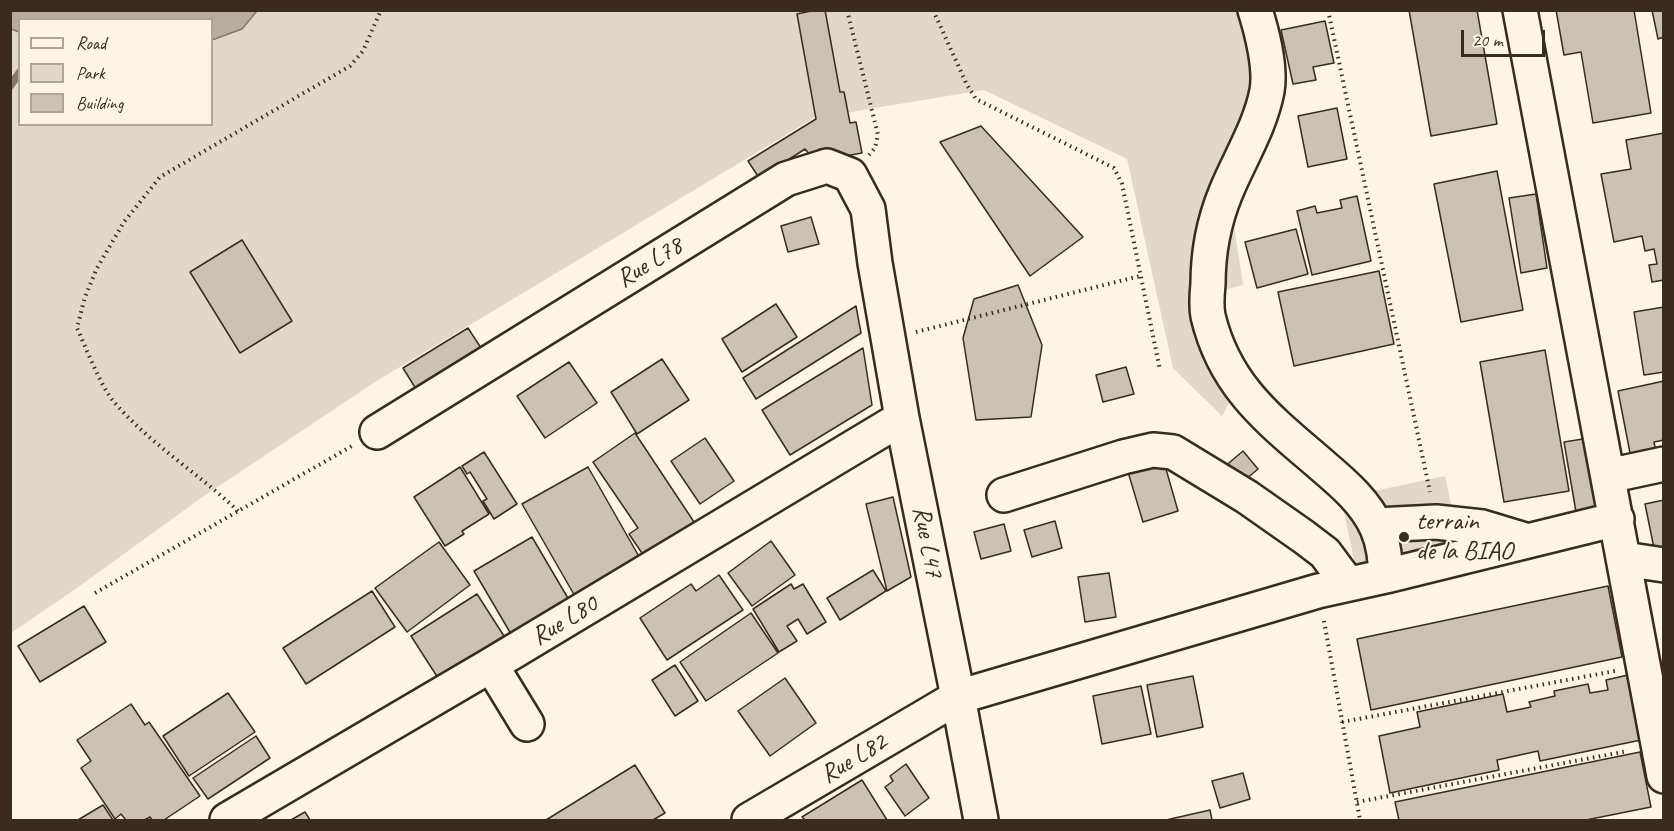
<!DOCTYPE html>
<style>
body{margin:0}
#map{position:relative;width:1674px;height:831px;overflow:hidden;background:#fcf5e5;font-family:Caveat,sans-serif}
canvas{display:block}
.frame{position:absolute;inset:0;border:12px solid #3b2a1e;pointer-events:none}
.legend{position:absolute;left:18px;top:18px;width:195px;height:108px;box-sizing:border-box;background:#fcf5e5;border:2px solid #afa495;margin:0;padding:8px 10px;list-style:none;font-size:18px;color:#3b2a1e}
.legend li{display:flex;align-items:center;gap:12px;height:30px}
.legend b{width:30px;border:2px solid #afa495}
.scale{position:absolute;left:1461px;top:30px;width:84px;height:27px;box-sizing:border-box;border:3px solid #3b2a1e;border-top:0;padding-left:8px;font-size:18px;line-height:21px;white-space:nowrap;color:#3b2a1e;-webkit-text-stroke:4px #fcf5e5;paint-order:stroke}
</style>
<div id="map">
<canvas width="1674" height="831"></canvas>
<div class="frame"></div>
<ul class="legend">
<li><b style="height:8px;background:#fcf5e5"></b>Road</li>
<li><b style="height:16px;background:#e0d8c8"></b>Park</li>
<li><b style="height:16px;background:#ccc2b3"></b>Building</li>
</ul>
<div class="scale">20 m</div>
</div>
<script>
const ctx = document.querySelector('canvas').getContext('2d');
ctx.lineJoin = 'round';
function fill(path, color) {
  ctx.fillStyle = color;
  ctx.fill(path, 'evenodd');
}
function strokePath(path, color, width, dash) {
  ctx.strokeStyle = color;
  ctx.lineWidth = width;
  ctx.lineCap = dash ? 'butt' : 'round';
  ctx.setLineDash(dash || []);
  ctx.stroke(path);
}
function write(font, color, halo, rows, align = 'center') {
  ctx.font = font + ' Caveat,sans-serif';
  ctx.lineWidth = 4.5;
  ctx.setLineDash([]);
  ctx.textBaseline = 'middle';
  ctx.strokeStyle = halo;
  ctx.fillStyle = color;
  for (const [text, x, y, turn = 0] of rows) {
    ctx.save();
    ctx.translate(x, y);
    ctx.rotate((+turn || 0) * Math.PI / 180);
    ctx.textAlign = isNaN(turn) ? turn : align;
    if (halo) ctx.strokeText(text, 0, 0);
    ctx.fillText(text, 0, 0);
    ctx.restore();
  }
}
fill(new Path2D(`
 M257 11H1271L1287 85 1231 207 1243 285 1220 291 1242 378 1222 416 1173 368 1127 159 984 90 814 118 375 382 204 496 74 590 11 633V29L19 32 20 124H212V40L242 29Z
 M1445 476 1466 576 1362 598 1341 498Z`), '#e0d8c8');
const water = new Path2D(`
 M10 11 11 10 257 11 242 29 212 40V20H20L19 32 11 29Z`);
fill(water, '#b7ad9e');
strokePath(water, '#85796b', 1.5);
strokePath(new Path2D(`
 M10 86 20 72`), '#85796b', 8);
const building = new Path2D(`
 M816 10H825L840 92H844L850 123 856 122 862 153 823 160 820 149 810 155 805 149 780 165 765 187 748 161 816 119 797 14Z
 M1409 10H1477L1497 124 1431 136Z
 M1556 10H1634L1651 113 1593 123 1581 52 1564 55Z
 M1652 10H1664V37L1658 39Z
 M1325 21 1334 63 1313 67 1316 80 1293 84 1281 30Z
 M1337 108 1347 159 1308 167 1298 116Z
 M981 126 1083 237 1030 276 940 142Z
 M1664 133V280L1652 282 1649 265 1657 264 1654 249 1645 251 1642 236 1614 242 1601 174 1631 169 1626 140Z
 M1497 171 1523 310 1461 322 1434 184Z
 M1536 194 1547 268 1521 273 1509 198Z
 M1357 196 1371 261 1312 275 1297 211 1315 206 1317 213 1342 208 1340 200Z
 M811 217 819 244 788 252 781 226Z
 M1296 229 1308 274 1257 288 1245 242Z
 M242 240 292 321 240 353 190 272Z
 M1379 271 1394 344 1294 366 1278 292Z
 M1018 285 1042 345 1031 417 976 420 963 338 974 299Z
 M776 304 797 337 742 372 722 339Z
 M856 306 861 333 756 399 743 378Z
 M1664 307V372L1644 375 1634 312Z
 M468 328 481 348 416 389 403 368Z
 M863 348 872 405 790 455 762 410Z
 M1545 350 1569 491 1504 502 1480 362Z
 M662 359 689 400 637 434 611 392Z
 M569 362 597 403 545 438 517 396Z
 M1126 367 1134 394 1103 402 1096 375Z
 M1664 381V440L1654 442 1656 452 1631 458 1618 391Z
 M635 433 696 525 646 559 629 534 638 528 593 462Z
 M705 438 734 481 700 504 671 461Z
 M1589 438 1601 508 1576 512 1564 442Z
 M1243 451 1258 469 1238 486 1223 468Z
 M484 452 517 504 494 519 483 501 487 499 470 472 467 474 462 466Z
 M1164 462 1178 511 1143 522 1128 472Z
 M460 467 489 514 462 531 464 534 445 546 414 497Z
 M588 467 641 560 576 598 522 504Z
 M893 497 911 577 887 591 866 504Z
 M1664 500V555L1655 553 1645 504Z
 M1055 521 1062 548 1032 557 1024 530Z
 M1004 524 1011 551 981 559 974 532Z
 M532 537 569 600 511 634 474 571Z
 M771 541 795 575 752 606 728 573Z
 M439 542 470 585 407 632 375 588Z
 M873 570 886 591 840 620 827 598Z
 M1109 573 1116 617 1085 622 1078 577Z
 M719 575 743 610 667 660 640 618 691 584 696 591Z
 M791 584 794 589 803 584 826 622 807 634 798 619 787 626 797 641 779 652 753 609Z
 M1608 586 1622 657 1371 710 1357 639Z
 M372 591 395 627 306 684 283 648Z
 M477 594 504 636 438 678 411 636Z
 M84 606 106 642 40 682 18 646Z
 M751 613 778 653 706 701 680 662Z
 M675 665 698 701 675 716 652 680Z
 M1628 675 1641 740 1540 761 1538 751 1497 760 1499 770 1390 793 1379 736 1420 727 1417 712 1503 694 1507 712 1531 707 1529 702 1555 696 1554 691 1588 684 1590 693 1608 690 1606 680Z
 M1193 676 1203 727 1157 737 1147 685Z
 M785 678 816 723 770 756 738 711Z
 M1141 686 1151 734 1102 744 1093 696Z
 M228 693 255 732 189 776 163 736Z
 M131 704 145 725 149 722 200 796 164 820H152L150 817 144 820H126L121 814 115 819 81 768 91 761 77 740Z
 M256 736 270 758 208 799 193 778Z
 M1640 752 1651 807 1586 820H1399L1395 802Z
 M906 764 929 798 905 816 885 787 893 781 890 776Z
 M635 765 665 813 653 820H546Z
 M1243 773 1250 799 1220 808 1212 781Z
 M862 780 887 820H805L802 817Z
 M103 805 113 820H78Z
 M1210 810 1212 820H1166Z
 M305 812 310 820H291Z`);
fill(building, '#ccc2b3');
strokePath(building, '#3b2a1e', 1.5);
const minor = new Path2D(`
 M1255 10C1262 32 1271 68 1267 91 1260 127 1240 158 1226 192 1214 221 1208 252 1208 284 1207 294 1206 306 1208 316 1225 388 1271 421 1324 467 1344 484 1366 503 1377 528 1384 544 1385 559 1386 576
 M1520 10 1664 776
 M377 432 786 179 827 166 850 175 868 209 875 263 902 418 958 697 981 820
 M1608 476 1664 464
 M1004 495 1123 457 1153 450 1173 452 1247 497 1304 537 1325 553 1348 584
 M1376 525 1436 522 1482 527 1525 540
 M1624 559 1664 565
 M491 665 527 724
 M227 820 491 665 902 418
 M749 820 958 697 1318 591 1386 576 1617 519`);
strokePath(minor, '#3b2a1e', 38);
strokePath(new Path2D(`
 M847 10 878 135 875 148 869 155
 M933 10 967 85 976 99 1114 168 1122 184 1160 370
 M1328 10 1430 492
 M916 332 1140 276
 M238 511C198 473 150 444 114 402 101 387 86 348 77 328L85 297 97 268 124 222 160 177 350 66 363 51 381 10
 M95 593 352 446
 M1324 621 1360 820
 M1342 722 1615 671
 M1357 802 1628 751`), '#3b2a1e', 4, [1.5, 4.5]);
strokePath(minor, '#fcf5e5', 33);
for (const [x, y, r, color] of [
 [1404,537,6,"#3b2a1e"]
]) {
  const dot = new Path2D();
  dot.arc(x, y, r, 0, 2 * Math.PI);
  ctx.fillStyle = color;
  ctx.fill(dot);
  strokePath(dot, '#fcf5e5', 2);
}
write('26px', '#3b2a1e', '#fcf5e5', [
 ["Rue L78",650,263,-32],
 ["Rue L47",927,542,79],
 ["Rue L80",565,621,-31],
 ["Rue L82",854,759,-31]
]);
write('26px', '#3b2a1e', '#fcf5e5', [
 ["terrain",1416,522],
 ["de la BIAO",1416,552]
], 'left');
</script>
